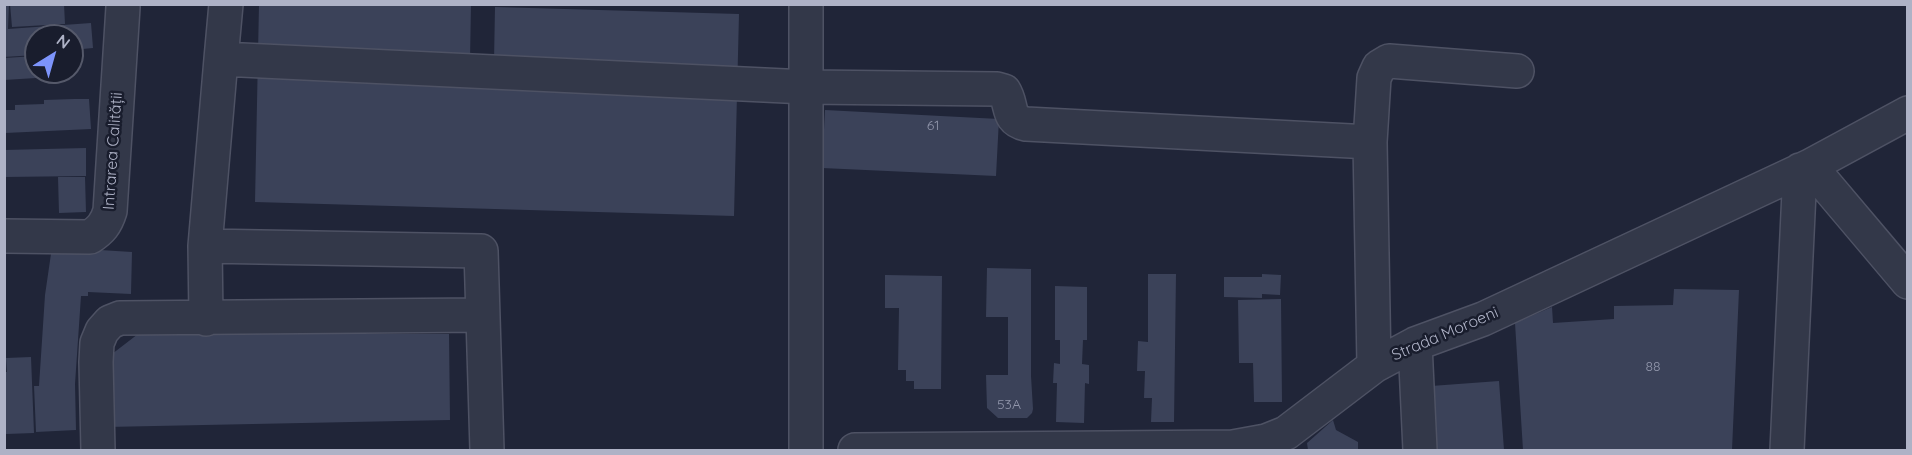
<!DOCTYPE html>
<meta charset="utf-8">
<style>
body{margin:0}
#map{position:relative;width:1912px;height:455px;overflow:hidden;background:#202538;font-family:Quicksand,sans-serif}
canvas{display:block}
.frame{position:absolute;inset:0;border:6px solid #aeb2c6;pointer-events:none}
.north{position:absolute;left:24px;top:24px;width:60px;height:60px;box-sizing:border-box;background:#191d2d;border:2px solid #55596a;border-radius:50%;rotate:37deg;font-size:16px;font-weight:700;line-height:24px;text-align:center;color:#aeb2c6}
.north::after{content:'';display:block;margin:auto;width:21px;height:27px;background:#7d94fb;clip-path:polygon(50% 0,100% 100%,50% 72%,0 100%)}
</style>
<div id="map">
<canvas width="1912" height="455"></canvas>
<div class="frame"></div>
<div class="north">N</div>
</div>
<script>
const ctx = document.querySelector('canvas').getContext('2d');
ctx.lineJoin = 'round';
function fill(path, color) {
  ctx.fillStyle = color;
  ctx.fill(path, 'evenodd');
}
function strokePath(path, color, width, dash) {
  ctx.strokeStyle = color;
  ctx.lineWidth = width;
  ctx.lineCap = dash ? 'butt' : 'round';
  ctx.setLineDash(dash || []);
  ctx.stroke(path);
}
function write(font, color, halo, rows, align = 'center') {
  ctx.font = font + ' Quicksand,sans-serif';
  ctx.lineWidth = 5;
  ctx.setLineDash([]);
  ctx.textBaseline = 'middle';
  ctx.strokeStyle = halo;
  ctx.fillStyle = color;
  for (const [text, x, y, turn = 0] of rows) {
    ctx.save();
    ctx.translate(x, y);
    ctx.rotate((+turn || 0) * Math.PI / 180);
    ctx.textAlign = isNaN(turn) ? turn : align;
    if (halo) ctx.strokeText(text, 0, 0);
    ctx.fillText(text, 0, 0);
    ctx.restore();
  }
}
fill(new Path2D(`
 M4 4H9L8 29 91 23 93 48 72 50V36H36V55L4 57Z
 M10 4H64L65 24 12 27Z
 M259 4H471L470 60 494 61 495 7 739 14 734 216 255 202Z
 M36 56V72H52V77L4 80V58Z
 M74 99H89L91 129 5 133V110H15V105L44 104V100Z
 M825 110 999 119 996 176 822 168Z
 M86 148V176L4 177V150Z
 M58 177H85L86 212 59 213Z
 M52 247 132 252 131 294 88 292V296H81L75 384 76 430 36 432 34 386H39L45 295Z
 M987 268 1031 269V376L1033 409 1032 413 1027 418H998L987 408 986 375H1008V317H986Z
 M1148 274H1176L1174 422H1151L1152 398H1144L1145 371H1137L1138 341 1148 342Z
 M1262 274 1281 275 1280 295 1262 294V298L1224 297V277H1262Z
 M885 275 942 276 941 389H914V381H906V370H898L899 308H885Z
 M1055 286 1087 287V340H1083L1082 364 1089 365V384L1085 383 1084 423 1056 422 1057 383H1053L1054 363 1060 364V340H1055Z
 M1674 289 1739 290 1732 450H1523L1515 323 1552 307 1553 323 1614 319V306L1673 305Z
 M1281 299 1282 402H1254L1253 363H1239L1238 300Z
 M138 334H449L450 420 106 427 112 354Z
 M31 357 34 433 6 434 4 372H7L6 358Z
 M1499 381 1504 450H1436L1431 386Z
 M1333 420 1336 430 1358 442V450H1308L1307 443Z`), '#3b4259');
const minor = new Path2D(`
 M806 4V450
 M221 59 226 4
 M1810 166 1908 282
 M4 236 90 237C101 230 106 224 110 211L123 7
 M205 246 481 251 487 450
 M206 319 205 246 221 59 806 87 997 89 1004 91C1013 105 1006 120 1026 124L1370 142
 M1415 344 1420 450
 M1374 366 1370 142 1374 78 1379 67 1389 61 1517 71
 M98 450 96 362 97 343 102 331 110 322 120 318 482 315
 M855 450 1233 447 1266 441 1286 433 1374 366 1415 344 1483 319 1810 166 1908 113
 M1787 450 1800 170`);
strokePath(minor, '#4e5264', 36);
strokePath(minor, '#333849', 33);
write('14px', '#9196ab', null, [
 ["61",933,126],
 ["88",1653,367],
 ["53A",1009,405]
]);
write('16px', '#aeb2c6', '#191d2d', [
 ["Intrarea Calității",113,151,-86],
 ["Strada Moroeni",1445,334,-23]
]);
</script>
